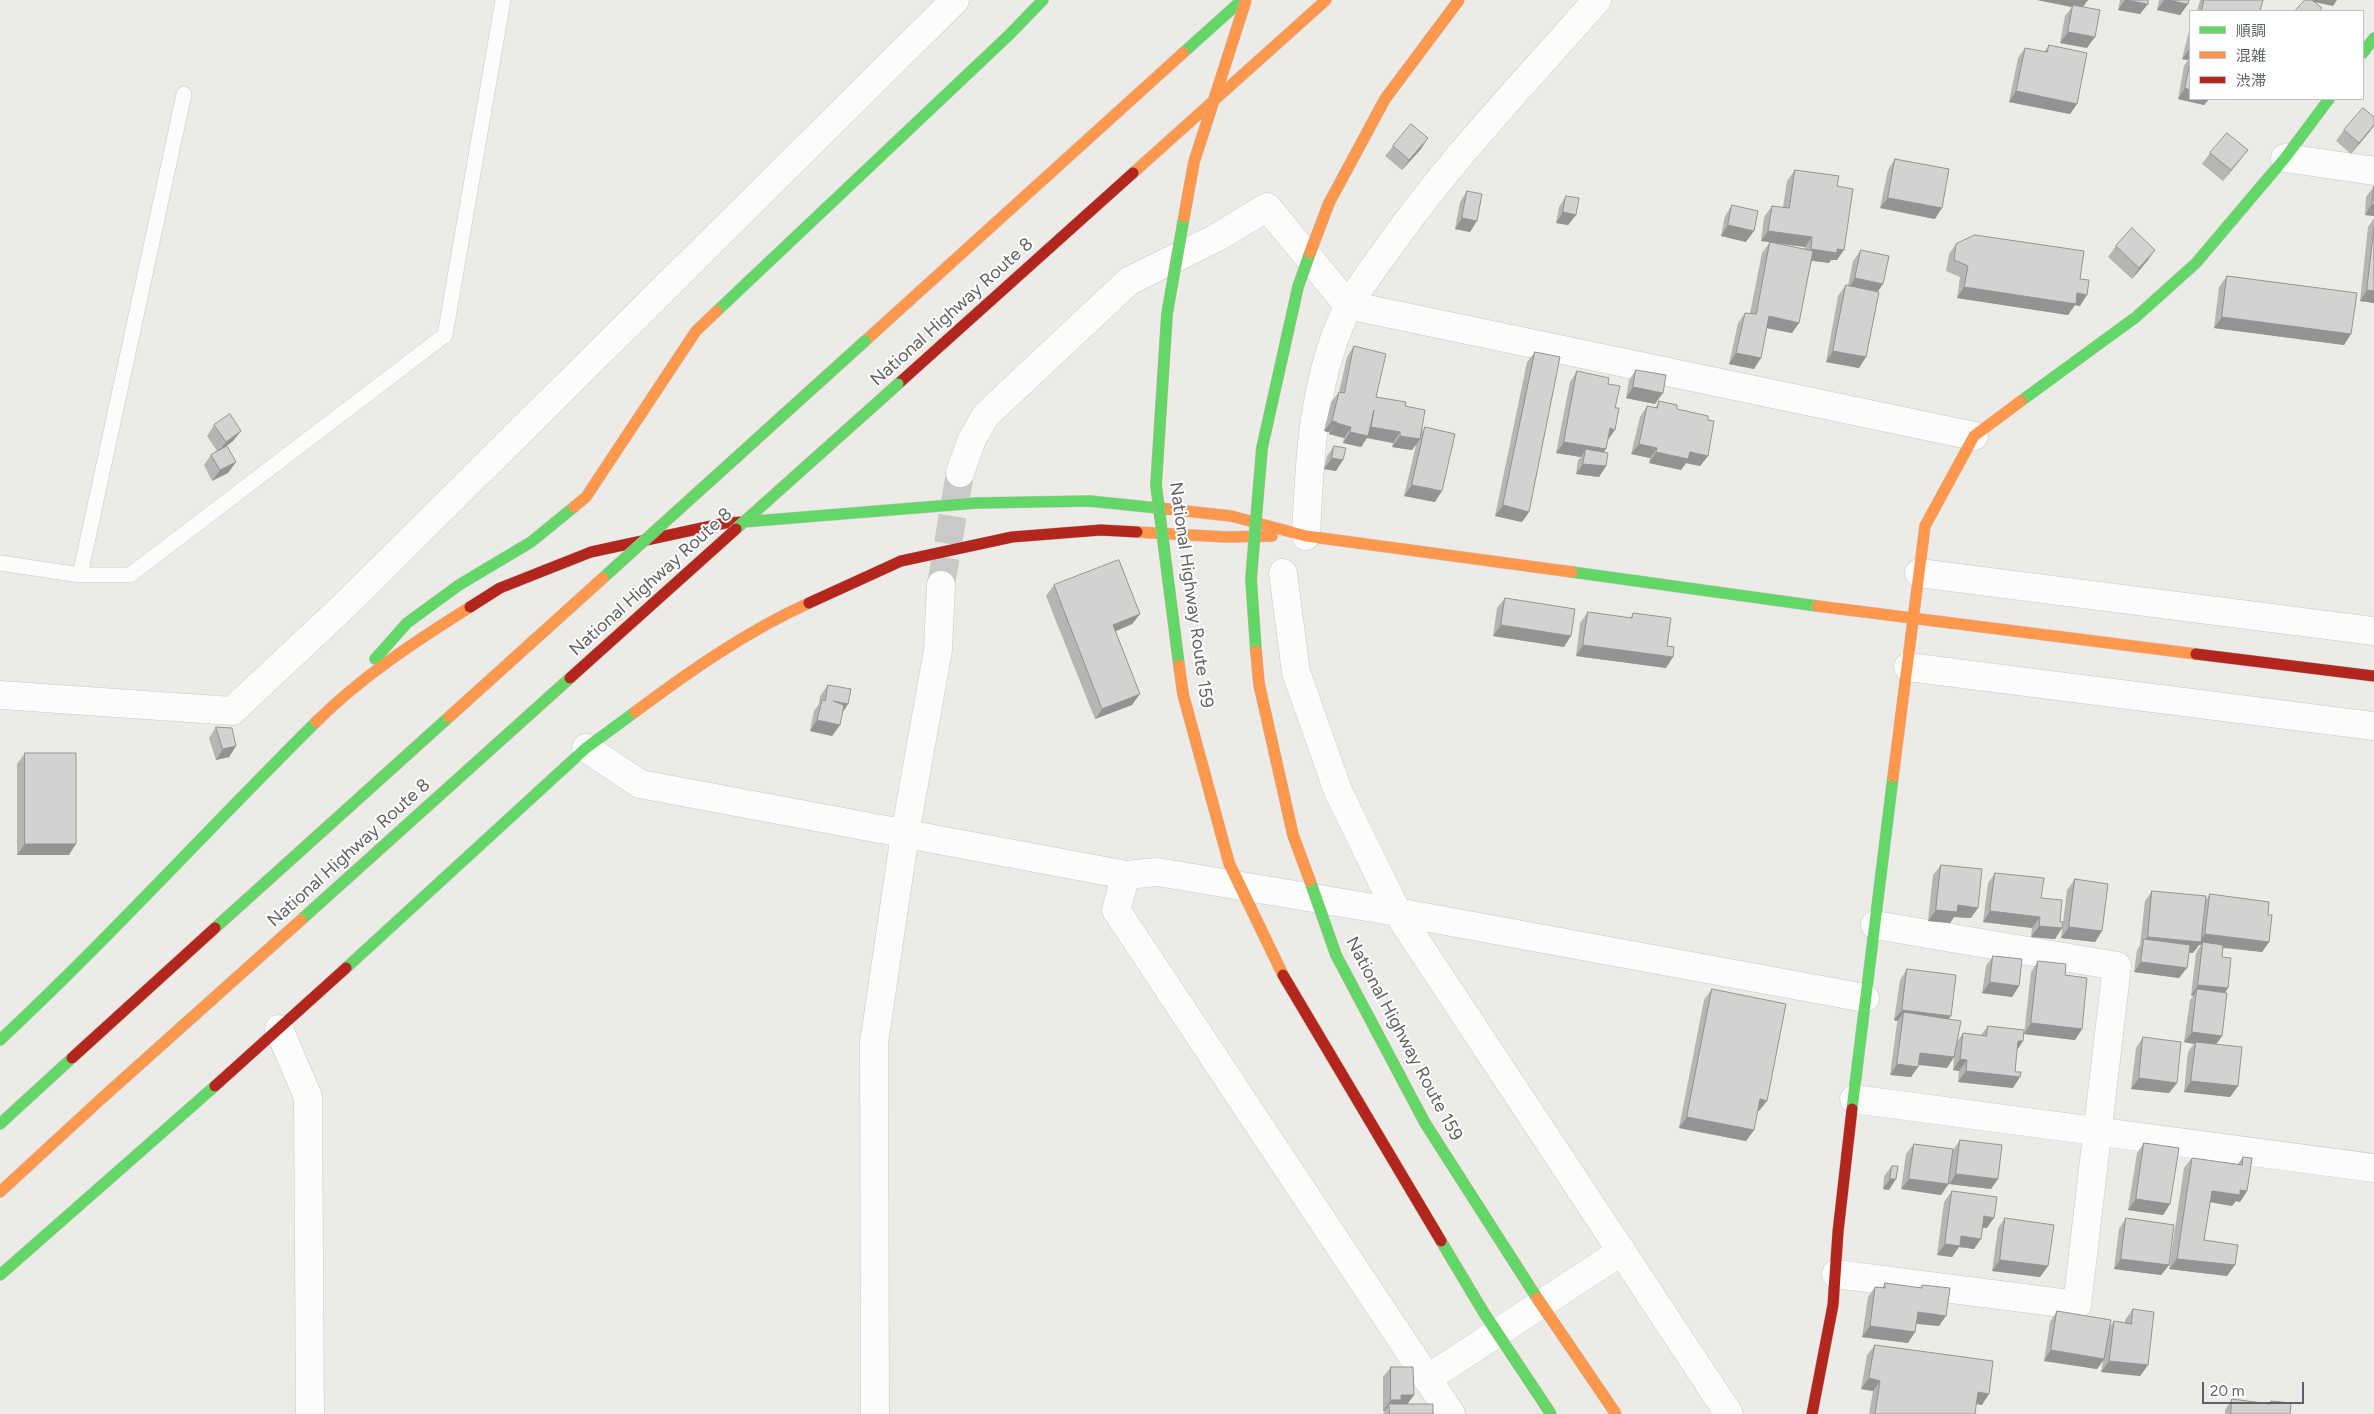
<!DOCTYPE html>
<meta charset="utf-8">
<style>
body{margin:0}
#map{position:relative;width:2374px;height:1414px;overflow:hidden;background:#edebe8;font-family:Figtree,"Noto Sans JP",sans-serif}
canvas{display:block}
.legend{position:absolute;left:2189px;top:10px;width:175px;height:90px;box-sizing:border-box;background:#fff;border:1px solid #bfc0c1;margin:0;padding:6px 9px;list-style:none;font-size:15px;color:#5e6265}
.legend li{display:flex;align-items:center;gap:10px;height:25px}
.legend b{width:25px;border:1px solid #bfc0c1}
.scale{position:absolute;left:2202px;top:1382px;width:102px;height:22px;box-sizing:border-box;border:2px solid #5e6265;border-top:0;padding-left:6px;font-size:15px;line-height:18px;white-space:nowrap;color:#5e6265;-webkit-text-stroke:4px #fff;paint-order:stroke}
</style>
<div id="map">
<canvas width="2374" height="1414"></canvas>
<ul class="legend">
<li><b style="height:6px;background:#63d668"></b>順調</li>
<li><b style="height:6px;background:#ff974d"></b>混雑</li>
<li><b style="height:6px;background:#b3261e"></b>渋滞</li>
</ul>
<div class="scale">20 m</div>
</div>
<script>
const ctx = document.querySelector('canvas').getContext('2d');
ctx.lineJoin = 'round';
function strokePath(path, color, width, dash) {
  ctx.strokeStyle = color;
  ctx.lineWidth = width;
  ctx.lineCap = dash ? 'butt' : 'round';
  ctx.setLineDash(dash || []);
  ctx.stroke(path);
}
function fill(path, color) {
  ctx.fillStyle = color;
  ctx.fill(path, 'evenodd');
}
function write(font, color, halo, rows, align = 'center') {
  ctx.font = font + ' Figtree,sans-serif';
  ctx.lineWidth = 4;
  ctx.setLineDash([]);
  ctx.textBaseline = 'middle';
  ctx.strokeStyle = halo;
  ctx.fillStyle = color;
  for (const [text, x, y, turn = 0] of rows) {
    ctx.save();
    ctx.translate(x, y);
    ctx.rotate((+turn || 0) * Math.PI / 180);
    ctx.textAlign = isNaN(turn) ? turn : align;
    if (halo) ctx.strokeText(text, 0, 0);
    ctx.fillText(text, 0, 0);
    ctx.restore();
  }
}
strokePath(new Path2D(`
 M941 585 960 473`), '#c9c9c7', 28, [28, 14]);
const lane = new Path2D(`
 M0 563 80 575H130L445 335 503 0
 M80 575 184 94`);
const street = new Path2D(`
 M2285 158 2374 171
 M960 473 972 439 986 415 1129 281 1218 237 1267 207 1348 305 1974 436
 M1306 536C1309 467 1312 397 1337 332 1348 302 1367 277 1386 251 1448 162 1525 82 1597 0
 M1283 573 1296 672 1338 791 1397 912 1729 1414
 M1919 573 2374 631
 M1908 667 2374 726
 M0 695 232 711 343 607 955 0
 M586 748 640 784 1126 875 1157 872 1397 912 1865 998
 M1126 875 1116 910 1451 1414
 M279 1029 308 1097 310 1414
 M1854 1099 2374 1168
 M1836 1274 2077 1305 2117 966 1875 925
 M1427 1379 1622 1251
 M875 1414 874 1043 905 834 938 650 941 585`);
const fast = new Path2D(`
 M1183 53 1242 0
 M2363 53 2374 38
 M717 311 1009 35 1043 0
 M2021 401 2136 317 2196 263 2285 158 2329 99
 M743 522 976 503 1090 501 1167 509
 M1572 572 1817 606
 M375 659 407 623 459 585 531 542 574 507
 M346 968 586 748 635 712
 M0 1040C109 938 210 827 316 722
 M1852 1109 1893 777
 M0 1124 72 1058
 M0 1275 215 1086`);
const slow = new Path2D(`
 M1133 173 1326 0
 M865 341 1183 53
 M574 507 586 497 696 331 717 311
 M1167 509 1231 516 1306 536 1572 572
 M1137 532 1226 537 1272 536
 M1817 606 2196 654
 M635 712C690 671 747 631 809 603
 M316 722C361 677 416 641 470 607
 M1893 777 1925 526 1974 436 2021 401
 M0 1192 101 1099`);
const jam = new Path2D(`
 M898 384 1133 173
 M809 603 901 561 1012 537 1101 530 1137 532
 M470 607 500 588 591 552 725 523 743 522
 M2196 654 2374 676
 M215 1086 346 968
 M1812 1414 1833 1305 1838 1232 1852 1109`);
strokePath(lane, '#c7c8c8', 16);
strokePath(street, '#c7c8c8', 29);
strokePath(fast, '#c7c8c7', 12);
strokePath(slow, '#c7c8c7', 12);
strokePath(jam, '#c7c8c7', 12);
strokePath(lane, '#fcfcfc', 15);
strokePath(street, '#fcfcfc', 28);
strokePath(fast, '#63d668', 11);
strokePath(slow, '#ff974d', 11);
strokePath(jam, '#b3261e', 11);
const fastBridge = new Path2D(`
 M736 529 898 384
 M603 578 865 341
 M1256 651 1251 579 1262 448 1298 287 1310 253
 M1179 665 1156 485 1167 314 1184 217
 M1310 881 1336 955 1425 1123 1537 1298
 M301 920 570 678
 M215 928 449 717
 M1441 1241 1484 1313 1551 1414`);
const slowBridge = new Path2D(`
 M1184 217 1194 162 1246 0
 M1310 253 1329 203 1385 99 1459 0
 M1256 651 1259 684 1293 835 1310 881
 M1179 665 1183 694 1229 863 1283 975
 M449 717 603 578
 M101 1099 301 920
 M1537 1298 1616 1414`);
const jamBridge = new Path2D(`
 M570 678 736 529
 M1283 975 1441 1241
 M72 1058 215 928`);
strokePath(fastBridge, '#c3b197', 12, []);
strokePath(slowBridge, '#c3b197', 12, []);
strokePath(jamBridge, '#c3b197', 12, []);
strokePath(fastBridge, '#63d668', 11);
strokePath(slowBridge, '#ff974d', 11);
strokePath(jamBridge, '#b3261e', 11);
fill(new Path2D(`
 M2037 0H2088L2083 7 2087 48 2060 43 2065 16 2072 7Z
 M2120 0H2148L2140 14 2118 10Z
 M2159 0H2189L2188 4 2180 15 2157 10Z
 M2200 0H2263L2260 11H2197Z
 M2190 27V99H2209L2204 105 2178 99 2184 66 2188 60 2182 59Z
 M2049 45 2077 104 2070 114 2009 102 2018 58 2025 48 2044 52Z
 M2374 117V126L2351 154 2336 141 2344 130Z
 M1393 146 1421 149 1402 170 1385 156Z
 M2210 153 2240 160 2223 181 2202 164Z
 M1895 159 1935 219 1880 208 1888 170Z
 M1795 170 1837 186V260H1831L1829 263 1812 261 1792 333 1767 328 1754 369 1729 364 1738 323 1745 313H1750L1762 253 1770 242 1761 241 1764 217 1772 206 1783 207 1787 181ZM1771 243 1805 247 1804 250Z
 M2374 186V216L2365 215 2366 197Z
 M1467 191 1470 232 1455 229 1460 202Z
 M1566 196 1576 215 1568 225 1556 223 1559 207Z
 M1732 205 1746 242 1721 236 1725 216Z
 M2374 218V303L2360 301 2368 227Z
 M1956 244 2080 279V306L2075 305 2068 315 1957 298 1960 277 1946 271 1949 254Z
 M2116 246 2148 260 2132 279 2108 257Z
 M1861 250 1883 284 1878 291 1866 357 1859 368 1826 362 1838 296 1846 285 1848 286 1853 261Z
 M2227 276 2351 334 2344 345 2214 328 2219 287Z
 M1354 346 1376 397 1405 406 1421 433 1425 427 1435 502 1404 496 1416 445 1412 450 1392 447 1393 443 1367 438 1361 447 1343 443 1344 438 1329 434V432L1324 431 1331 402 1339 392 1347 357Z
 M1535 352 1529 512 1522 522 1495 516 1527 362Z
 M1636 370 1655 404 1626 398 1629 380Z
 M1577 371 1608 384 1615 408 1607 440 1604 453 1606 466 1599 477 1576 474 1578 460 1581 457 1556 453 1570 382Z
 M1659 401 1677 409 1708 420V456L1700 466 1686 463 1681 470 1649 463 1650 458 1631 454 1640 417 1647 406 1655 408Z
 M214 425 233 441 226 447 236 462 228 473 212 481 204 465 211 455 217 451 207 436Z
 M1334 446 1336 471 1324 469 1327 456Z
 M1054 585 1140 614 1132 624 1115 631 1132 705 1095 719 1046 596Z
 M1505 598 1564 647 1493 636 1497 608Z
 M1588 612 1630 618 1633 613 1667 646 1666 668 1576 656 1580 623Z
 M828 685 848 704 842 712 840 725 832 736 810 731 814 711 819 704 820 696Z
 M216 727 236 746 229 757 216 760 209 738Z
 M25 753 69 855H17V764Z
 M1941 865 1971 918 1954 917 1950 923 1928 921 1933 875Z
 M1995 873 2041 898 2060 922 2062 928 2055 939 2031 937 2032 928 1983 922 1988 883Z
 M2075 879 2102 931 2095 942 2061 938 2067 890Z
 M2152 891 2205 901 2210 894 2268 915 2269 942 2262 952 2223 948 2222 957 2228 988 2225 993 2222 1036 2216 1044 2238 1086 2230 1097 2184 1092 2188 1052 2194 1044 2184 1042 2190 1000 2193 996 2191 995 2196 953 2201 945H2199L2193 953 2189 952 2179 978 2134 972 2137 950 2140 945 2145 901Z
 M1993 956 2019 986 2012 997 1982 993 1986 966Z
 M2038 961 2065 975 2082 1029 2075 1040 2024 1034 2031 972Z
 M1907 969 1948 1019 1957 1042 1963 1033 1981 1035 1988 1026 2017 1050 2013 1088 1958 1082 1959 1071 1953 1070 1954 1057 1947 1068 1919 1065 1918 1067 1911 1077 1890 1075 1897 1023 1898 1021 1894 1020 1900 980Z
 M1712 989 1759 1111H1757L1754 1130 1746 1141 1679 1128 1704 1000Z
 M2143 1037 2177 1083 2169 1093 2131 1089 2136 1048Z
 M1960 1140 1998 1179 1991 1189 1949 1184 1941 1195 1901 1189 1906 1154 1914 1144 1953 1150Z
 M2144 1143 2170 1204 2163 1215 2128 1210 2137 1153Z
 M2243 1157 2247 1191 2240 1202 2236 1201 2232 1206 2210 1202 2204 1240 2235 1265 2227 1276 2169 1269 2184 1168 2192 1158 2237 1165Z
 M1892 1166H1898L1889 1190 1883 1189 1884 1176Z
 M1952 1191 1987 1228H1983L1974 1249 1959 1247 1952 1257 1937 1255 1944 1202Z
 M2005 1218 2048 1266 2040 1277 1992 1271 1998 1228Z
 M2126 1218 2169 1265 2161 1275 2114 1269 2119 1229Z
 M1885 1283 1920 1288 1922 1285 1939 1326 1916 1324 1915 1332 1908 1343 1862 1337 1868 1297 1875 1287 1882 1288Z
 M2133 1309 2148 1365 2140 1376 2101 1372 2103 1361 2097 1369 2044 1361 2050 1322 2057 1311 2109 1328 2114 1321 2125 1323V1320Z
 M1875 1345 1982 1405 1976 1404 1975 1414H1869L1873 1391 1861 1389 1867 1355Z
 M1391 1367 1414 1395 1407 1404 1433 1414H1383L1385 1411H1383V1377Z
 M2232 1399 2269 1404 2271 1401 2290 1414H2225V1410Z`), '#b6b5b4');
fill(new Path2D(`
 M2037 0H2088L2081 9 2073 5 2072 7Z
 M2125 0H2127L2148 4 2140 14 2118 10Z
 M2164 0H2169L2188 4 2180 15 2157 10Z
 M2304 0H2337L2333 6Z
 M2068 32 2095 37 2087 48 2060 43Z
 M2190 48V57L2188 60 2182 59Z
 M2185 88 2190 90V99H2209L2204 105 2178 99Z
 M2016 91 2077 104 2070 114 2009 102Z
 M2374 125 2370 131 2351 154 2359 143Z
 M1428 138 1421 149 1402 170 1409 160Z
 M2248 150 2240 160 2223 181 2231 170Z
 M1888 198 1942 208 1935 219 1880 208Z
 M2372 204 2374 205V216L2365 215Z
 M1563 212 1576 215 1568 225 1556 223Z
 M1462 218 1477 221 1470 232 1455 229Z
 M1728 225 1754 231 1746 242 1721 236Z
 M1768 231 1812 237 1805 247 1761 241Z
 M1811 249H1837L1844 250 1837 260H1831L1829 263 1803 259Z
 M2155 250 2148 260 2132 279 2139 268Z
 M1855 278 1883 284 1876 294 1848 289Z
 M1964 287 2077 293 2087 295 2080 306 2075 305 2068 315 1957 298Z
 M2367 290 2374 291V303L2360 301Z
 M1769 316 1799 323 1792 333 1761 327Z
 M2222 317 2351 334 2344 345 2214 328Z
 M1833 351 1866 357 1859 368 1826 362Z
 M1736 353 1761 358 1754 369 1729 364Z
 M1633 387 1663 393 1655 404 1626 398Z
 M1332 421 1337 422 1329 432 1324 431Z
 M1336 423 1351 427 1344 438 1329 434Z
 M1371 427 1400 432 1393 443 1367 438 1361 447 1343 443 1350 432 1365 435Z
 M1610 428 1615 430 1608 440Z
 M241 431 233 441 218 452 226 442Z
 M1400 436 1420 439 1412 450 1392 447Z
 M1564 442 1606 449 1598 460 1586 449 1581 457 1556 453Z
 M1639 444 1657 448 1650 458 1631 454Z
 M1656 452H1690L1708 456 1700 466 1686 463 1681 470 1649 463Z
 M1332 458 1343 460 1336 471 1324 469Z
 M236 462 228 473 212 481 220 470Z
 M1583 464 1606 466 1599 477 1576 474Z
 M1412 485 1442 491 1435 502 1404 496Z
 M1503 505 1529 512 1522 522 1495 516Z
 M1140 614 1132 624 1105 636 1113 625Z
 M1501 625 1571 636 1564 647 1493 636Z
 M1583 645 1673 657 1666 668 1576 656Z
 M1140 694 1132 705 1095 719 1102 709Z
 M833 701 848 704 841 715Z
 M817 720 840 725 832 736 810 731Z
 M236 746 229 757 216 760 223 749Z
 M25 844H76L69 855H17Z
 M1958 905 1978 908 1971 918 1954 917 1950 923 1928 921 1936 910Z
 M1990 911 2040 917 2032 928 1983 922Z
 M2039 926 2062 928 2055 939 2031 937Z
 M2069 927 2102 931 2095 942 2061 938Z
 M2205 934 2269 942 2262 952 2203 945V942L2201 945H2199L2193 953 2143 948 2144 942 2148 937 2199 942Z
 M2141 962 2187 968 2179 978 2134 972Z
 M1990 982 2019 986 2012 997 1982 993Z
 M2198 985 2228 988 2220 999 2197 989 2193 996 2191 995Z
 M1902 1010 1951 1016 1943 1026 1904 1012 1898 1021 1894 1020Z
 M2031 1023 2082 1029 2075 1040 2024 1034Z
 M2192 1032 2222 1036 2215 1046 2196 1042 2194 1044 2184 1042Z
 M2018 1041H2023L2016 1052Z
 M1920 1053 1954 1057 1947 1068 1913 1064Z
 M1960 1059 1967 1060 1959 1071 1953 1070Z
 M1897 1064 1918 1067 1911 1077 1890 1075Z
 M1966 1071 2020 1077 2013 1088 1958 1082Z
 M2139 1078 2177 1083 2169 1093 2131 1089Z
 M2191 1081 2238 1086 2230 1097 2184 1092Z
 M1760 1099 1767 1101 1759 1111 1752 1110Z
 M1687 1117 1754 1130 1746 1141 1679 1128Z
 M1956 1174 1998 1179 1991 1189 1949 1184Z
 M1890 1179H1896L1889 1190 1883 1189Z
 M1909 1179 1948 1184 1941 1195 1901 1189Z
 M2240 1190 2247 1191 2240 1202 2236 1201 2232 1206 2204 1201 2212 1191Z
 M2136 1199 2170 1204 2163 1215 2128 1210Z
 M1984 1216 1994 1218 1987 1228 1976 1227Z
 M1961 1236 1981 1239 1974 1249 1959 1247 1952 1257 1937 1255 1945 1244Z
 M2121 1259 2169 1265 2161 1275 2114 1269Z
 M2177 1259 2235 1265 2227 1276 2169 1269Z
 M2000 1260 2048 1266 2040 1277 1992 1271Z
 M1918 1312 1946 1316 1939 1326 1910 1323Z
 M1870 1326 1915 1332 1908 1343 1862 1337Z
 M2051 1350 2104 1359 2097 1369 2044 1361Z
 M2109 1361 2148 1365 2140 1376 2101 1372Z
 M1869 1378 1880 1381 1873 1391 1861 1389Z
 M1978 1392 1989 1394 1982 1405 1971 1403Z
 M1401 1395H1414L1406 1406 1389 1404 1385 1411H1383L1391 1400Z`), '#949392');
const building = new Path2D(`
 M2127 0H2148V4Z
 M2169 0H2189L2188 4Z
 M2204 0H2263L2260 11H2202Z
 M2305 0H2312L2322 8 2319 11H2295Z
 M2073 5 2100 10 2095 37 2068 32Z
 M2049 45 2087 53 2077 104 2016 91 2025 48 2047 52Z
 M2190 62V90L2185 88Z
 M2363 108 2374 117V125L2359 143 2344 130Z
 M1411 124 1428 138 1409 160 1393 146Z
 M2227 133 2248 150 2231 170 2210 153Z
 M1895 159 1949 169 1942 208 1888 198Z
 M1795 170 1839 176 1837 186 1853 189 1844 250 1837 249V253L1811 249 1812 237 1768 231 1772 206 1789 208Z
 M2374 186V205L2372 204Z
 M1467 191 1482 194 1477 221 1462 218Z
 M1566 196 1579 198 1576 215 1563 212Z
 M1732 205 1758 211 1754 231 1728 225Z
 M2374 227V291L2367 290Z
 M2132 228 2155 250 2139 268 2116 246Z
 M1975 235 2084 251 2080 279 2089 280 2087 295 2077 293 2076 304 1964 287 1968 266 1954 260 1956 244Z
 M1770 242 1813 251 1799 323 1769 316 1761 358 1736 353 1745 313 1756 314Z
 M1861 250 1889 256 1883 284 1855 278Z
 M2227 276 2357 293 2351 334 2222 317Z
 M1846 285 1879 292 1866 357 1833 351Z
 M1354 346 1386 354 1376 397 1406 402 1405 406 1425 410 1420 439 1400 436V432L1371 427 1374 410 1368 436 1350 432 1351 427 1336 423 1337 422 1332 421 1339 392 1344 393Z
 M1535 352 1560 357 1529 512 1503 505Z
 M1636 370 1666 375 1663 393 1633 387Z
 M1577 371 1609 378 1608 384 1620 386 1615 408H1619L1615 430 1610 428 1606 449 1564 442Z
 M1659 401 1677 405V409L1708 416V420L1714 421 1708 456 1690 452 1688 459 1656 452 1657 448 1639 444 1647 406 1657 408Z
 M230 414 241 431 226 442 214 425Z
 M1425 427 1455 434 1442 491 1412 485Z
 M227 446 236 462 220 470 211 455Z
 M1334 446 1346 448 1343 460 1332 458Z
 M1586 449 1608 453 1606 466 1583 464Z
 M1119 560 1140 614 1113 625 1140 694 1102 709 1054 585Z
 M1505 598 1575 609 1571 636 1501 625Z
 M1588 612 1632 618 1633 613 1671 618 1667 646 1674 647 1673 657 1583 645Z
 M828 685 851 689 848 704 833 701 844 705 840 725 817 720 822 700 825 701Z
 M216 727 232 728 236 746 223 749Z
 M25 753H76V844H25Z
 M1941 865 1982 869 1978 908 1958 905 1957 912 1936 910Z
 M1995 873 2044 878 2041 898 2062 900 2060 922H2063L2062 928 2039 926 2040 917 1990 911Z
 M2075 879 2108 884 2102 931 2069 927Z
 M2152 891 2206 896 2201 942 2148 937Z
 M2210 894 2269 902 2268 915H2272L2269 942 2205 934Z
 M2144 939 2190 945 2187 968 2141 962Z
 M2203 942 2223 945 2222 957 2231 958 2228 988 2198 985Z
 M1993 956 2022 959 2019 986 1990 982Z
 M2038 961 2066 964 2065 975 2087 978 2082 1029 2031 1023Z
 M1907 969 1956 975 1951 1016 1902 1010Z
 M1712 989 1786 1004 1767 1101 1760 1099 1754 1130 1687 1117Z
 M2197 989 2227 993 2222 1036 2192 1032Z
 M1904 1012 1961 1021 1954 1057 1920 1053 1918 1067 1897 1064Z
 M1988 1026 2024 1030 2023 1041H2018L2015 1072H2021L2020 1077 1966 1071 1967 1060 1960 1059 1963 1033 1986 1036Z
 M2143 1037 2181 1042 2177 1083 2139 1078Z
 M2196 1042 2242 1047 2238 1086 2191 1081Z
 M1960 1140 2002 1145 1998 1179 1956 1174Z
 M2144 1143 2179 1148 2170 1204 2136 1199Z
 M1914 1144 1953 1149 1948 1184 1909 1179Z
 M2243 1157 2252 1158 2247 1191 2240 1190V1195L2212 1191 2204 1240 2238 1245 2235 1265 2177 1259 2192 1158 2242 1165Z
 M1892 1166H1898L1896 1179H1890Z
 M1952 1191 1997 1197 1994 1218 1984 1216 1981 1239 1961 1236 1960 1246 1945 1244Z
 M2005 1218 2054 1225 2048 1266 2000 1260Z
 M2126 1218 2174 1225 2169 1265 2121 1259Z
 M1885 1283 1922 1288V1285L1950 1288 1946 1316 1918 1312 1915 1332 1870 1326 1875 1287 1885 1288Z
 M2133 1309 2154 1312 2148 1365 2109 1361 2114 1321 2131 1324Z
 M2057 1311 2111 1320 2104 1359 2051 1350Z
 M1875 1345 1993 1361 1989 1394 1978 1392 1975 1414H1875L1880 1381 1869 1378Z
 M1391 1367H1413L1414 1395H1401V1400H1391Z
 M2232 1399 2270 1404 2271 1401 2291 1403 2290 1414H2231Z
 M1389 1404H1433V1414H1390Z`);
fill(building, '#d4d2d1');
strokePath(building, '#949392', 1);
write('18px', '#5e6265', '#fff', [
 ["National Highway Route 8",952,312,-42],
 ["National Highway Route 8",651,582,-42],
 ["National Highway Route 159",1191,595,82],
 ["National Highway Route 8",349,853,-42],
 ["National Highway Route 159",1404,1039,62]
]);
</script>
